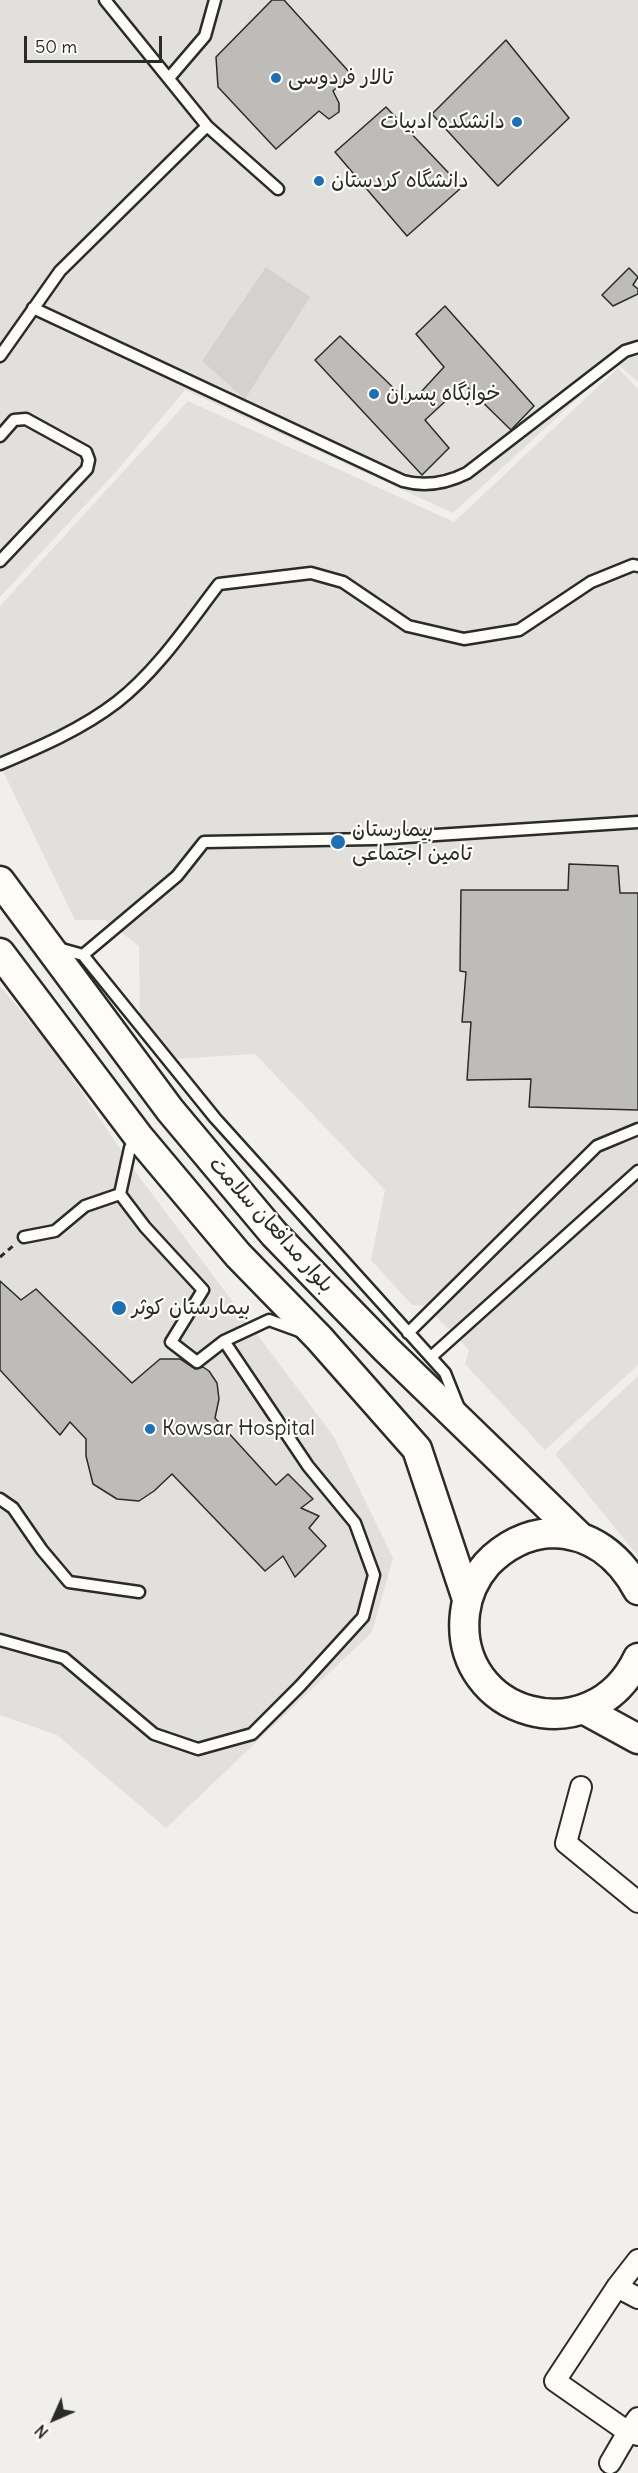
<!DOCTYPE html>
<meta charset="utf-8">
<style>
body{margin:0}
#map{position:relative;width:638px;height:2473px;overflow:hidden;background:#f0efeb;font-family:Delius,sans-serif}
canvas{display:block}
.north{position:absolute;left:24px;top:2389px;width:60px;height:60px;-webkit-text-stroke:4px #fdfcf7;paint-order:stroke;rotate:225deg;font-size:16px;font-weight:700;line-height:24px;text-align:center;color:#2b2b2b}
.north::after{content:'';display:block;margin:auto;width:21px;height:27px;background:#2b2b2b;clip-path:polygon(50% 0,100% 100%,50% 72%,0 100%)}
.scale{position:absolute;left:24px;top:36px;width:138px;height:27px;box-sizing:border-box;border:3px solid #2b2b2b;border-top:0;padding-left:8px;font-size:18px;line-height:21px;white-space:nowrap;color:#2b2b2b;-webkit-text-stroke:4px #fdfcf7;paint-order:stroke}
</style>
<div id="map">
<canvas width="638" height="2473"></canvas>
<div class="north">N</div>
<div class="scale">50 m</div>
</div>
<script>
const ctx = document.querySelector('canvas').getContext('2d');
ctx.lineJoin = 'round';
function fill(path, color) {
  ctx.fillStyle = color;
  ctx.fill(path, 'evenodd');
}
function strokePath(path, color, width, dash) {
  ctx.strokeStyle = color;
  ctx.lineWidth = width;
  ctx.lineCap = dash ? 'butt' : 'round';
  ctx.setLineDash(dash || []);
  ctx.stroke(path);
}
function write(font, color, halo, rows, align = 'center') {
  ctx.font = font + ' Delius,"Playpen Sans Arabic",sans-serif';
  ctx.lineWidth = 4.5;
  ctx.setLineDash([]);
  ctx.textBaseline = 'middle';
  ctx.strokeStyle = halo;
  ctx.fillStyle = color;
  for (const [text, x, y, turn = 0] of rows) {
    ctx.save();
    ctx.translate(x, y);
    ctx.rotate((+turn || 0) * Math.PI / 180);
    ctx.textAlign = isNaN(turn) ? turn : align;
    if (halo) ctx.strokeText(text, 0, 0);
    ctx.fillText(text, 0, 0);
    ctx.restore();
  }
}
fill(new Path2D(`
 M0 0H638V382L616 363 453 513 185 390 114 474 0 597Z
 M618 368 638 389V1365L545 1450 465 1364 469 1350 426 1306 412 1305 371 1260 385 1190 255 1054 173 1059 140 1023 139 946 105 920H75L0 765V606L188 401 454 522Z
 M0 986 50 1045 140 1178 334 1437 393 1558 372 1632 166 1828 57 1735 0 1715Z
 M638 1376V1556L555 1454Z`), '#e1e0dc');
fill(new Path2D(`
 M266 267 310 297 245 399 202 361Z`), '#d3d2cf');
const building = new Path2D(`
 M272 0H284L351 74 333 91 339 103V112L329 119 319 111 276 149 218 87 216 57Z
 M506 40 569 118 498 186 432 114Z
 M386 107 462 187 407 236 335 152Z
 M629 268 638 277 633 285 638 289V294L613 306 602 295Z
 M445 306 534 406 511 430 464 384 425 420 449 448 422 475 315 360 340 336 410 404 444 367 416 334Z
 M569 864 618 866 620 893H638V1110L529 1107 531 1079 467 1080 471 1022H462L466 972 460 971 461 890H568Z
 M0 1281 21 1300 36 1289 132 1383 160 1359H180L195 1369 203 1367 209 1371 217 1383 219 1399 215 1418 276 1485 288 1474 313 1499 301 1508 319 1516 309 1528 326 1546 295 1577 283 1556 265 1571 172 1474 154 1491 139 1501 117 1499 93 1484 86 1456V1439L70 1422 60 1435 0 1370Z`);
fill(building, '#bdbcb8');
strokePath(building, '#2b2b2b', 1.5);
const service = new Path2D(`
 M105 0 207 126 278 189
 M169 78 205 36 215 0
 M33 308 403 481C425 487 447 483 467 473L625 351 638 347
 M0 356 60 271 207 126
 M0 436 14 420 26 419 86 452 89 460 87 469 0 561
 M0 764C40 747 82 729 117 702 157 671 188 624 219 584L311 573 343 582 408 626 464 639 519 630 591 582 633 565 638 566
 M58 948 83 955 215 1118 445 1373 459 1408
 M83 955 177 876 204 842 374 839 638 822
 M137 1136 130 1148 120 1194 145 1227 203 1290 171 1342 197 1362 224 1341 269 1320 302 1332
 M24 1237 55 1231 85 1206 120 1194
 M408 1333 597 1146 638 1129
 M431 1357 638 1171
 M0 1499 13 1508 42 1550 69 1582 139 1592
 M0 1640 64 1658 154 1734 198 1749 252 1734 300 1686 363 1617 374 1575 355 1523 308 1466 224 1341`);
const minor = new Path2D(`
 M581 1787 566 1843 638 1902
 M638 2260 617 2287 555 2381 628 2432 638 2418
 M617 2287 638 2298
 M610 2463 628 2432 638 2435`);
const secondary = new Path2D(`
 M0 881 170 1110 274 1234 386 1349 580 1537
 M0 953 138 1136 238 1255 319 1338 417 1449 467 1599
 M638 1590C620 1557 591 1533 551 1533 527 1534 504 1546 487 1564 475 1578 467 1595 465 1613 453 1716 592 1755 638 1658
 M585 1710 638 1739`);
strokePath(service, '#2b2b2b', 15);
strokePath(minor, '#2b2b2b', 24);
strokePath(secondary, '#2b2b2b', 33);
strokePath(new Path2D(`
 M0 1257 13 1246`), '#2b2b2b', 3, [6, 4.5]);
strokePath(service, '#fdfcf7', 10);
strokePath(minor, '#fdfcf7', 20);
strokePath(secondary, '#fdfcf7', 28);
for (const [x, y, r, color] of [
 [276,78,6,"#1f6fb2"],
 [517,122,6,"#1f6fb2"],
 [319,181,6,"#1f6fb2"],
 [374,394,6,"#1f6fb2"],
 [338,842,8,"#1f6fb2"],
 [119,1308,8,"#1f6fb2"],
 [150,1429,6,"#1f6fb2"]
]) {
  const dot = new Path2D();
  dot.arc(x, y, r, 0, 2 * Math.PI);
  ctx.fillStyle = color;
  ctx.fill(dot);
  strokePath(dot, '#fdfcf7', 2);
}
write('21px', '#2b2b2b', '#fdfcf7', [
 ["تالار فردوسی",288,78],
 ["دانشکده ادبیات",505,122,"right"],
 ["دانشگاه کردستان",331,181],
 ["خوابگاه پسران",386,394],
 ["بیمارستان",352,830],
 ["تامین اجتماعی",352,854],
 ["بیمارستان کوثر",132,1308],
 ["Kowsar Hospital",162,1429]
], 'left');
write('21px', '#2b2b2b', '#fdfcf7', [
 ["بلوار مدافعان سلامت",271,1225,48]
]);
</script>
